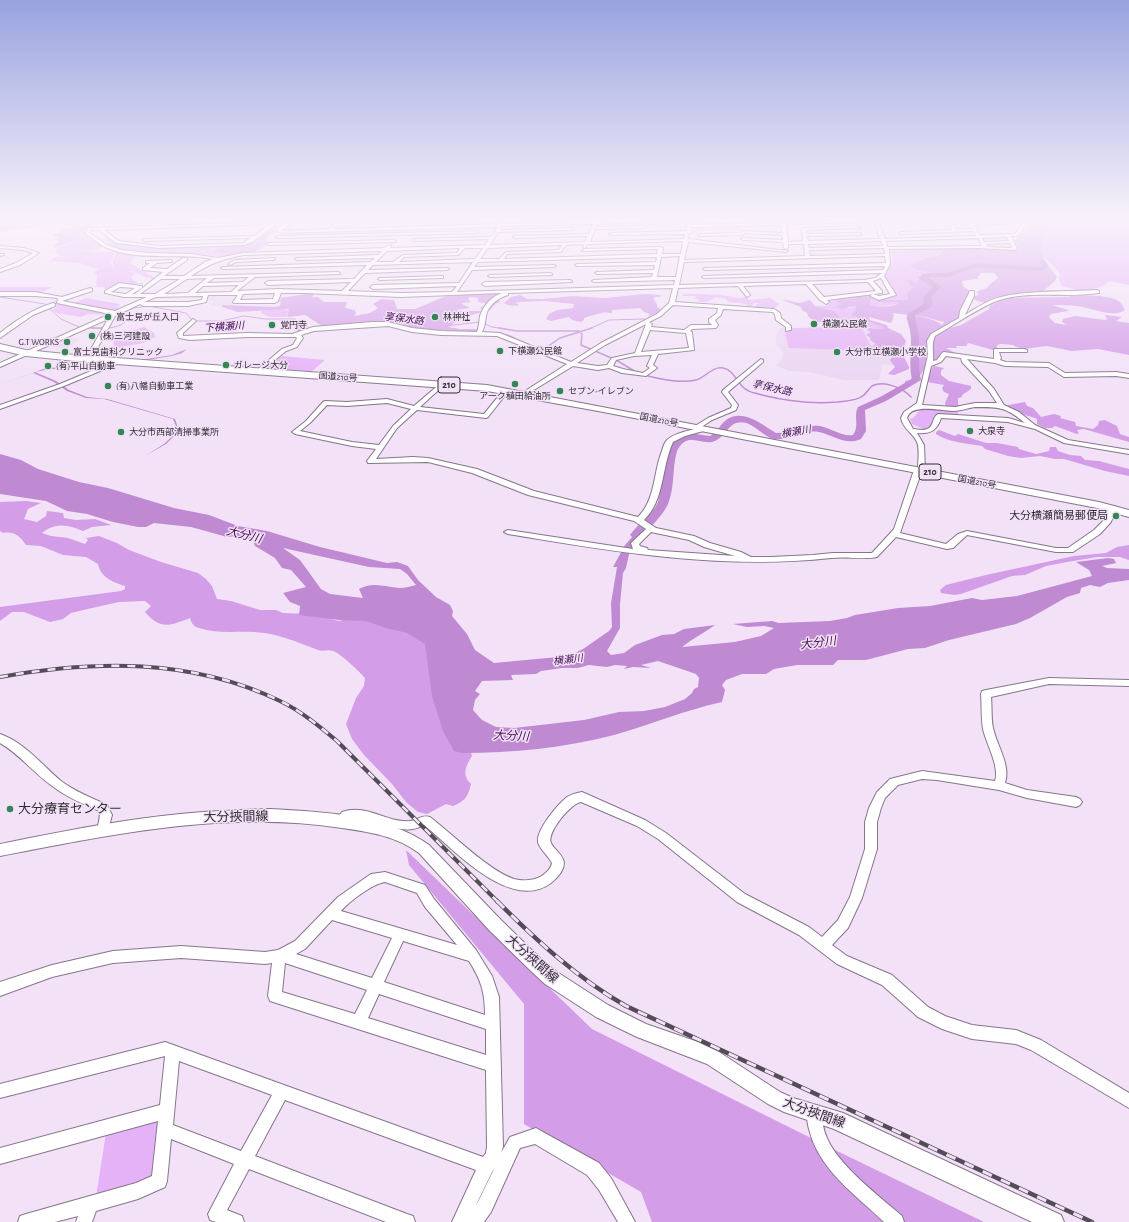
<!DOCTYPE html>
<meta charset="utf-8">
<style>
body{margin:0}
canvas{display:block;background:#f2e1f7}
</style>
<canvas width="1129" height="1222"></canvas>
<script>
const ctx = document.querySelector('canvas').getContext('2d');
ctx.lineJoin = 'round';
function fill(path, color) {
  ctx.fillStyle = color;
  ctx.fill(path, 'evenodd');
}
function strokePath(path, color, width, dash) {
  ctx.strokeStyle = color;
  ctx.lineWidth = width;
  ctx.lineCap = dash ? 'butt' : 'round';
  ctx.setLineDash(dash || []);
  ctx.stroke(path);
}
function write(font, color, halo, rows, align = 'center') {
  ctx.font = font + ' "Alegreya Sans","Noto Sans JP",sans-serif';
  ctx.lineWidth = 3;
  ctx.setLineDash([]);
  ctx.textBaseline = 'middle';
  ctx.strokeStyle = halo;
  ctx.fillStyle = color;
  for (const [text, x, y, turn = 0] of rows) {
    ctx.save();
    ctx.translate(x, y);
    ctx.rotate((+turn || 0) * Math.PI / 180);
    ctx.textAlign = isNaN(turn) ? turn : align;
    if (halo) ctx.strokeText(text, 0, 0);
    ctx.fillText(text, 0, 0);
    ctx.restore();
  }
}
fill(new Path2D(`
 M211 294H239L232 305 211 306 210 305 214 301 207 300 208 295Z
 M857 323 865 325 872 334 871 338 889 350 896 361 895 366 883 364 879 380H844L809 372 789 371 776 365 782 360 783 352 776 344V337L779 330 784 326V329L789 330 790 328H826L824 324Z
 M68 338 80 339 70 346 69 348 49 347Z`), '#ead5f1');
fill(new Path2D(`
 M1043 220H1129V285L1109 281C1097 293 1076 291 1062 286L1059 280 1060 274C1055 267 1050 263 1044 258 1034 249 1041 231 1043 220Z
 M742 225V229L739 230 693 231V226Z
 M84 231 103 247 92 251 69 250 96 252 117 251C113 254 112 259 111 264L113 267V261L116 253C121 251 131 252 135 257L130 263C139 268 146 274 156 278L151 281V278C141 277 137 271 127 271L135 273 131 278 138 283H143V284H116L107 291 104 287H99L96 286 97 275 94 272 98 269 80 263 50 261 55 257 71 256H60L54 252 57 250V248L79 239 78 234Z
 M109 237C122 250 230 249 249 244L240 246 219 248 241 253C234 254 226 257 219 257 214 257 210 254 204 254 170 252 131 259 102 239Z
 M950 248C945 250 940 254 936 255 926 258 918 261 909 265L917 270 944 273 924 276 919 275 916 278 919 280 916 285 914 282 908 300 881 299V303L894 302 898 304 877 307 870 305 871 298C857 294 850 302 841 300L842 304 836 308H851L855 306 856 307V311L851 315 882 327 883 329H880L861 326 870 345 885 353H874L872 351 789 348 785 334 792 328 831 327 853 324 840 318 838 314 834 312 836 310 822 309 814 306H827L828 302 849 296 866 293 878 299 893 296 892 288 885 277 893 261 891 250Z
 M0 287H52L41 293H0Z
 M682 294C692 294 712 294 721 295 730 296 737 299 746 297L749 300 770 298 779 304 773 310 756 308 755 306 759 303H754L752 306H749C743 301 734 305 727 301L726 299 715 297C712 301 705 303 699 302L698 299H693L697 296H683Z
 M86 298 120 304 116 311 113 312 72 304Z
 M58 299 55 303 112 313 107 315 88 314 81 317 57 313 53 310 57 307 56 305 51 304Z
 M280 309 289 310 286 317H270L261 313V311Z
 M144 327 154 333 155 337 143 343 116 348 113 343 116 338 122 337V340L137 337V333L104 336 127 332Z
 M282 356 325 360 311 372 267 368Z
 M922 408 955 410 958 412V416H939L929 431 912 424 910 419 913 418Z
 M158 1120 152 1176 144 1183 96 1197 106 1133Z`), '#e5b1f7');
fill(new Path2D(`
 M0 220H111L96 224 79 233 80 237 79 239 56 247 54 246 59 241 55 240 59 238 53 235 63 231 62 230 76 226 56 224 48 222 33 228H22L0 232Z
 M277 220H280L275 231 267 238V243C257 258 229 253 213 252 221 244 235 248 246 245 254 243 274 228 277 220Z
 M1037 220H1048L1052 224 1044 228 1046 233 1040 247 1044 255 1043 259 1057 277 1055 281 1043 291 992 300 985 303 975 300 974 297 979 294 977 293 978 291 987 288 990 284 998 278 994 273H981L977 279 962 281 963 286 971 292V302L962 307 959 313 957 323 942 330 961 325 989 309 990 306 1005 298 1067 297C1079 295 1110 294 1120 302 1122 304 1124 308 1125 310 1114 319 1090 307 1077 306 1069 305 1060 305 1052 305L1068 310V311L1051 314 1049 317 1055 323 1067 325 1062 322 1063 319 1075 316 1105 320 1107 319 1105 315 1122 317 1116 321 1129 323V355L1098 349 1072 351 1047 346 1024 349 1014 346V345L1001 344 997 345V349L993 350 968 343 966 346H956L957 348H946L959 355 941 353 937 360 934 362 933 356 934 354 933 353 934 340H926C928 356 927 379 907 384H905V381L910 380 914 375 917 359 916 343 912 336 906 317C915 314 935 319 942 325L944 322 925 317 893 313 894 316 891 323 869 317 870 320 887 325 888 328 901 334 906 341 902 353 909 367V369L894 375 888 374 895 367 890 360 893 355 891 353 874 347 873 345 876 344 870 340 871 338 866 335 871 332 867 330 869 328 883 329 882 327 851 315 855 311 856 307 855 306 841 309 835 307 842 304 836 302 838 300H845L865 295 871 298 870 305C878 308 890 307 898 304 892 300 884 305 877 301L881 299 908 300 907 294 913 287 906 280H912L916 284 919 280 916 276 942 274 917 270 909 265 929 257 939 255 944 250 952 248 1019 250 1015 240Z
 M506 292 509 293V295L502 296 496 299 501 302 497 303 490 310 479 308 490 304 478 302V298L470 297 468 299 471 302 462 303V304L470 308 454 310 462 311H482L479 313 464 317 448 327 460 329H478L479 331 477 332 419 329 409 327 401 323 389 322 322 326 305 315 288 317 287 316 289 310 288 309 238 312 222 307V305H225L275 307 280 306 281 302 278 301 281 300 280 298 313 293 315 294 312 297H318L324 302H347L345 308 355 310 356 314 354 316 370 313 378 308 373 304 381 299 394 300 397 309H415L446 296Z
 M644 294 661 295 660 297H654V300L657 304V307L662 310 648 317 650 314 644 312 640 308 612 310V313C609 313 604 312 601 313 596 314 590 316 584 318V320L581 322 572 320 569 317 551 321 546 319 549 314 557 310 573 308 574 304 544 301 519 302 515 303 519 305C516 307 506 305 504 303L511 297 520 295 527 299H543L572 296 605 298Z
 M780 299 800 303 810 300 816 307 836 311 834 312 838 314 840 318 853 324C845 326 816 324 810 318 808 317 808 315 807 313L802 310 801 307Z
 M934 366 944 368 941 371V375L949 381 971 386V389L962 395V397L958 398V405L963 406 964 410 946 407 945 403 949 394 944 392 942 388 944 385 927 382 930 370Z
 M1025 402 1027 406 1033 408 1041 417 1054 414 1061 416 1060 418 1075 422 1076 426 1093 429 1098 425 1099 421 1105 420 1117 426 1120 434 1129 437V442L1084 429 1077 430 1079 433 1077 434 1055 426 1052 428H1045L1037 424V419L1035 418 1018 413 1003 406Z
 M939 430 955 436 958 434 986 443H997L1018 447 1019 449 1036 454 1049 451 1050 447H1056L1058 451 1070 455 1081 456 1085 460 1099 461 1129 469V476L1105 471 1064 459H1055L1040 456 1021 458 1008 456 985 449 982 446C966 443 950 443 936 434V432Z
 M26 501 41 503 28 509 24 519 37 522 46 516 47 511 63 513 64 518 76 520 95 519 111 525 92 527 83 531C68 525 56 522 42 533L51 536 68 538 85 544 88 540 86 538 99 536 117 543 129 550 161 562 198 573 206 579 212 586 217 599 231 601 260 610H276L283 613 309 614 339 621 349 618 374 619 423 638 470 749 472 756C465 767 462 775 471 784 468 797 465 801 453 806L446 804 427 814 418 812 406 802 392 784 364 755 352 739 346 724 356 698 364 686 365 678C361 673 339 652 333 651 328 649 323 652 318 650 297 642 277 633 254 632 236 631 217 634 199 628 194 627 191 623 190 618 169 626 161 630 145 612L151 606 145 601 119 602 92 608 71 613 63 619 50 622 24 612H12L0 621V607L121 591 125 589V586C113 582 101 578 98 564L86 557 63 555 41 546 26 545C20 536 14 531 3 533L0 531V502Z
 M1129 545V560L1120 557H1097L1067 562 1046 566 1025 575 1012 576 961 594 954 595 941 593 940 590 946 585 986 575 1074 556 1106 553 1117 547Z
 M406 850 592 1029 837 1151 984 1222H652L641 1192 524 1124V1004L409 865Z`), '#d49de8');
fill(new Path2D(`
 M187 349 182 353 172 356 85 370 72 368 51 369 35 372 56 381 69 390 87 397 107 399 175 419 179 431 166 444 145 456 164 444 178 431 173 419 104 399 86 398 67 391 54 382 33 373 0 385 46 368 74 367 89 368 172 355Z
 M0 454 21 460 38 469 79 482 108 488 174 508 209 515 238 526 267 531 320 547 387 563 397 562 408 566 418 580 436 597 450 605 453 611 452 616 467 634 475 650 494 663 569 656 583 649 609 631 612 627 611 603 617 567H613L625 545 642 526 647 528 636 537 630 550 626 568 623 573 620 604V628L607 651 611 655 624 653 635 645 662 635 674 634 684 629 715 625C704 633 692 639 682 647L735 642 761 636 774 628 764 626 747 627 733 624 772 621 779 623 830 621 847 618 855 615 898 608 930 606 972 598 982 600 1017 596 1092 576 1089 570 1076 562 1108 558 1114 559 1116 563 1102 566 1107 568 1129 569V580L1108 583 1100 587 1090 585 1081 588 1080 593 1067 597 1030 618 1016 624 949 640 925 648 908 649 866 660H838L833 665H797L774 669 766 674H742L726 680 722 685 725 690 722 702C685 710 650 725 614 735 564 748 512 753 462 753L454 751 443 731 432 696 425 644 407 633 386 628 366 621 339 620 299 615 300 606 290 602 283 593 306 587 291 570 282 568 275 558 255 546 253 540 236 536 227 537 191 527 154 523 146 527H138L113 522 87 514 67 511 46 501 0 494ZM283 548 369 567 400 569 407 574 416 585C411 586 405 588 400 588 386 587 372 581 359 589L363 598 330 594 321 589 300 560ZM658 661 696 674 699 678 698 687 694 689 692 693 685 699 665 707 644 711 619 712 584 720 514 728 496 727 482 720 473 710 475 700 480 694 475 691 482 681 513 680 511 675 536 674 541 671 562 668H578L589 665 607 667 615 665 627 666 624 669 633 667 651 668 641 665Z`), '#c08ad3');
strokePath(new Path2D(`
 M0 297 45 304 61 319 81 328
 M445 326 480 322 492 327 506 329
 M86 328C100 328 117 331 127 320L122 316 123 313 134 308 149 306 186 313 192 320 197 321H221L244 316 265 319H295L296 320 293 323 297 326 298 329
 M589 329 609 320 644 319`), '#c08ad3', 1);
strokePath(new Path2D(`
 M92 328H107
 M298 328V330L302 331
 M499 328 517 331H579L582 334 581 345 616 360 636 372
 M501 334 510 336 519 341
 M530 346 542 348 547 347 560 338 592 328
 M644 375C659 379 680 384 696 380 705 378 712 366 723 368 735 370 737 385 747 390 751 393 757 393 762 395 786 401 812 404 837 402 845 401 855 401 861 397 866 395 868 389 872 386 884 380 903 388 911 397`), '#c08ad3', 1.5);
fill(new Path2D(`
 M1042 258 1044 259 1048 265 1044 270 1042 271 975 267 949 277H928L941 287 931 297 933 303 930 308 915 315C915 321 917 325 918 331 921 347 917 364 921 380L886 401 865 410 866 431 861 439C846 446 833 435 819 432 804 429 790 441 774 439 761 436 751 418 736 423 726 427 724 439 712 442 697 444 687 432 677 451 672 468 675 487 668 504 662 517 650 527 640 537H632L630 535C638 523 652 516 658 502 666 479 657 439 689 434 696 433 703 436 710 436 717 432 720 425 726 420 743 408 762 425 776 433 791 433 805 424 820 426 831 428 842 437 853 435 860 426 853 416 858 407L880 397 912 379C908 363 913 346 910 330 909 324 907 320 907 314L924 304 923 297 933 287 921 280 920 278 922 274 931 273H949L975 263 1040 267 1041 265 1039 260Z`), '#c08ad3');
const minor = new Path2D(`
 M109 220H115L103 224 101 223Z
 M273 220H277C274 228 253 243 244 245L159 248 116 243 99 230H91L90 233 107 245 122 250 149 253 191 254 218 258 243 253 384 248 389 245 391 246 390 248 485 245 489 239 415 241 413 240 415 239 491 237 498 227 283 233 277 231V229L290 220H295L282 231 329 229 339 220H344L334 229 500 224 503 220 506 221 504 224 595 220H671L669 221 598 224 596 227 644 226 646 227 644 228 595 229 590 242 684 239 685 234 611 235 609 234 611 233 686 231 688 220H692L691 225 781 222V220H785V222L894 220 879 222 885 239 976 236 974 231 901 234 899 233 901 232 952 230 946 220H950L956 229H972L967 220H971L973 223 1030 220 1018 236H1011L1017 249 1015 250 978 248 889 249 890 264 884 276 896 295 879 300 870 296 873 294 879 296 890 294 881 278 873 281 882 291V293L827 300 829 302 826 304 820 300 806 284 743 286 750 295 747 297 738 286 678 288 675 302 774 309 780 313 781 318 791 326V330L786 331V327L776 320 775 315 773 312 723 309 721 315 715 320 718 325 716 328 692 329 690 331 692 332 694 350 658 354 653 365 657 368 646 376 622 373 609 368 598 370 573 366 524 396 521 394 522 393 567 364 497 336 441 335 412 332 388 326 314 331 301 335 303 338 297 347 286 351 259 373 256 371 257 370 282 349 293 345 297 338 296 337H247L190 340 179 338 177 333 193 319 196 321 183 333V336L247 333 292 334 313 327 372 322H388L412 328 441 331 477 332C479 327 479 322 480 316 483 305 493 296 502 293L401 297 305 293H281L278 301 275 303H234L233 302 238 295H208L206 302 188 306H143L140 304 115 316 97 349 98 361 93 360 91 349 108 319 0 367V363L110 314 57 303 58 298 35 296H0V292H35L62 297 90 288 92 289V291L62 301 115 311 147 297H124L105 293V291L119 283 142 286V288L132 294H135L163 272 143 270V268L150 263H146V261L172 260V262H170L157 263 150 268 167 269 183 258H187V260L164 276H184L205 262 213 259C178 252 141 262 107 248 99 245 93 238 86 234L87 228 272 222ZM875 222 880 239 808 241 807 236 860 235 862 234 860 233 807 234 806 230 860 228 858 226 804 228 802 229 803 241 788 242 786 224ZM1023 223 1015 234 980 235 974 225ZM270 224 254 236 145 239 143 240 145 241 250 238 244 243 159 246 119 241 104 230ZM593 224 589 234 515 236 513 237 515 238 587 236 585 242 490 245 498 232 572 230 574 229 572 228 500 230 502 226ZM781 225 782 233 743 231 741 233 700 234 698 235 700 236 743 235 745 233 782 235 783 240 743 238 741 239 743 240 783 242 784 248 786 249 788 248V244H804L805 256 684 260 688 242 786 252 788 251 688 239 689 233 696 232 690 231 691 227ZM1007 237 1009 241 984 242 982 238ZM978 238 982 246 887 247 886 241ZM683 241 681 254H662L663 248 661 247 584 249 582 251 658 249 657 254 504 259 507 254 561 252 566 245 584 244 583 247 585 248 588 244ZM881 241 883 246 809 248 808 244ZM1010 243 1012 248 987 247 986 244ZM562 245 559 250 506 252 499 259H480L488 248ZM460 248 457 253 403 255 393 262H376L387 251ZM465 248H483L475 259 399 262 404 257 458 255ZM884 248 885 253 884 254 810 256 809 250ZM382 251 378 255 297 258 295 259 297 260 375 258 370 262 223 267 221 268 223 269 367 265 354 279 268 281 265 283 268 285 351 282 342 291 279 289 237 291 255 277 340 274V273L338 272 191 276C211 263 220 260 243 255ZM680 256 676 277H657L661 257ZM885 256 886 263 705 268 703 269 705 270 885 266 883 270 704 276 702 277 704 278 882 273 875 278 864 280 679 285 684 262ZM657 257 656 262 577 264 575 265 577 266 655 265 654 270 597 272 595 273 597 274 653 273 652 277 594 280 592 281 594 282 675 280 674 285 457 292 472 270 554 267 556 266 554 265 474 267 478 262ZM473 262 459 283 373 285 370 287 373 289 457 286 452 292 401 293 348 291 365 273 447 270 449 269 447 268 368 270 373 265ZM249 277 243 282 207 283 214 278ZM207 278 188 293 164 294 187 279ZM161 279H180L155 294H140ZM866 282H868L876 291 824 297 812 284ZM239 285 231 292 195 293 203 286ZM120 287 135 288 126 294 111 292ZM673 288 669 303 657 314 601 343 571 362 500 333 482 332C485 327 485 322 486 316 488 305 498 298 508 295V293ZM275 293 273 299 240 300 243 294ZM203 296 202 300 188 302H144L156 297ZM673 305 718 308 717 313 709 319V322L712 325H691L684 330 651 327 652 324 649 322 661 316ZM646 324 635 353 612 358 607 365 598 366 577 363 605 345ZM650 330 686 333 689 348 641 352ZM652 355 647 366 650 368 643 373 623 369 613 366 616 360 634 356Z
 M476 231 478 233 278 238 276 237 278 236Z
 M394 240 396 242 269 245 267 244 269 243Z
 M0 246 24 248 39 253 20 265 0 272V269L16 263 33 253 24 250 0 248Z
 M0 254H4V255L0 256Z
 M275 258V259L273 260 236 262 230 265 228 264 235 260Z
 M550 273 552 274V275L490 277 488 276 490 275Z
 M441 276H443V278L380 280 378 279 380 278Z
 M570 280 572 281V282L485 286 482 284 485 282Z
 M1097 290 1099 291V293C1068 298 1034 291 1003 299 984 304 954 325 935 336 931 344 934 353 933 361L937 360 942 353 944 352 994 359V349H1025L1027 350V352H999L1001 358 1000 360 1006 362 1049 363 1065 373 1116 372 1129 374V378L1116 376 1064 377 1048 367 1005 366 995 363 967 359 994 389 1004 405 1019 412 1035 425 1068 440 1129 450V454L1064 443 1035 429 1008 422 941 418C937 431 930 434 917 433L924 445 925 471 921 473 900 533 946 544 958 534 967 531 1056 548H1068L1094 530 1103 521 1109 506H1115L1116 508 1111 522 1100 534 1073 552H1056L967 535 953 548 947 549 896 537 877 557C863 560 846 556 831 558 723 570 615 552 508 534L504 532 508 530 633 549 631 543 646 529 634 521 528 495 472 473 428 462 368 463 367 461 376 449 352 446 295 434 292 432 306 421 323 402 325 401 347 402 387 399 414 406 442 382 445 384 444 385 420 407 484 414 502 392 504 391 507 393 488 417 486 418 417 410 397 428 376 459 413 457 428 458 477 469 534 491 638 517C656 499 653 473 662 451 663 447 665 442 667 440 675 433 687 431 696 429L694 427 695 426 708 418 731 408 732 405 722 392 723 390 761 359 763 360V362L728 392 738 405 736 410 712 420 700 428H707V430L685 436 673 442C661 468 665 500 644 520L656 528 694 536 710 543 741 552 751 557H771L813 555 833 553H872L894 529 914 470 918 468C918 460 920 450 917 442 913 433 903 429 901 418L904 412 917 403 928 355 927 341 931 334 959 318 960 311 970 291H974V296L965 315C976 308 988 300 1001 297 1028 290 1068 292 1097 290ZM946 356 961 358 962 362 989 391 997 403H975L955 407 922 405 931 366 941 362ZM387 403 411 409 393 426 379 445 352 442 300 431 310 423 327 405 347 406ZM975 407C999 407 1006 407 1025 423L1008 418 938 414C932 417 934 427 927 429 923 431 917 429 913 429L907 418C911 403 941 411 953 411 960 411 968 408 975 407ZM651 532 689 540 704 547 735 556 648 550 647 548 640 546 639 544Z
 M53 303 55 304V306L33 315 0 338V333C16 320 33 309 53 303Z
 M115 361 118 363 117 364 64 386 0 409V405L60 384Z
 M1049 678 1129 680V686L1049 684 991 697C992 707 991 718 993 728 997 746 1011 765 1005 783L1027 790 1076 797 1080 799 1082 802 1080 805 1076 807 1027 798 999 790 937 780 922 779 898 785 885 798 881 808 877 822V849L862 898 848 928 832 945 847 956 892 975 928 1007 945 1016 972 1025 1016 1030 1041 1040 1129 1093V1108L1031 1050 1016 1044 972 1039 942 1029 918 1017 882 985 837 964 799 935 737 902 658 839 637 826 581 802C571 803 546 833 551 843 554 850 563 854 564 863 564 871 556 879 551 883 510 913 454 849 424 825 400 839 376 816 349 819 345 824 343 827 337 824L335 821 342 812C367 803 386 823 410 821 417 821 421 814 430 817 451 833 489 871 514 879 522 881 532 881 540 877 545 874 551 869 552 863 548 855 540 850 538 842 536 830 558 804 567 797 572 794 577 793 582 792L645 820 666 833 745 894 809 927 822 937 838 920 850 897 865 849V822L869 808 877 792 890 779 922 771 995 781C1000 767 986 743 983 729 981 718 982 705 981 694L982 691 986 690Z
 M0 734C24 742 42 765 61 781 74 791 92 798 107 805L112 815 107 834 103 836 99 834C95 827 102 819 99 811 84 804 68 798 55 788 35 775 21 755 0 743Z
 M385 872 425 885 434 899 476 950 492 976 499 997 503 1147 501 1153 510 1137 536 1128 541 1131 599 1163 611 1178 635 1222H618L599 1190 587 1175 535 1144 520 1148 491 1212 484 1222H452L476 1170 285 1100 255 1156 407 1214 413 1216 415 1222H386L249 1169 227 1210 242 1216 244 1222H216L210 1220 208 1214 234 1164 171 1139 167 1181 165 1187 138 1199 96 1211 92 1222H76L78 1216 55 1222H18L20 1216 26 1214 136 1183 152 1176 158 1121 0 1164V1148L160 1105 165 1056 0 1098V1084L165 1042 483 1157 486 1153 487 1147 486 1070 270 1001 268 996 272 963 265 964 181 958 113 963 52 977 0 996V982L52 965 113 951 181 946 265 952 278 950 295 941 338 897 371 874ZM385 882 417 893 425 907 457 945 341 911C350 901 372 884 385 882ZM332 920 392 938 372 978 296 954 305 949ZM403 941 469 961C481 980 485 992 485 1015L384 982ZM285 963 367 990 355 1014 282 992ZM379 994 486 1029V1055L368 1018ZM179 1061 272 1095 241 1151 173 1125ZM495 1167 479 1200 476 1205 492 1172Z
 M814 1105 819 1108C823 1117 822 1128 827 1138 838 1165 879 1196 902 1216L904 1222H884C856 1195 818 1169 809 1129 807 1121 806 1115 809 1108Z`);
const major = new Path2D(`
 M271 809C321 812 387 814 429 845L501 920 544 962 557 972 608 1005 646 1024 698 1042 719 1052 780 1092 793 1098 843 1113 1061 1215 1064 1222H1032L834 1129 784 1112 768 1104 707 1064 637 1037 596 1017 545 984 532 972 489 930 419 853C396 836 370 832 342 828 227 810 113 834 0 856V844C60 832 119 820 180 814 210 811 241 810 271 809Z`);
const highway = new Path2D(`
 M0 344 26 350 75 355 487 385 1099 502 1129 510V517L1097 508 598 411 487 391 75 361 26 356 0 350Z`);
strokePath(minor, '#85768a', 2);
strokePath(major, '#85768a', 2);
strokePath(highway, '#85768a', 2);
fill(minor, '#fff');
fill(major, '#fff');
fill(highway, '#fff');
const railFar1 = new Path2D(`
 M0 677C95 660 191 658 280 701 301 711 319 726 337 741L498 902`);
const rail = new Path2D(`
 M497 901C536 940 577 978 626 1006L1092 1222`);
strokePath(railFar1, '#544c56', 4);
strokePath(rail, '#544c56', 4.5);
strokePath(railFar1, '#f2e1f7', 2.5, [8]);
strokePath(rail, '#f2e1f7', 3, [10]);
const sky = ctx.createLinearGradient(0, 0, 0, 391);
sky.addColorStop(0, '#98a3e0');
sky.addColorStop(0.56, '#f9f2fb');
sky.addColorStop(1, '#f9f2fb00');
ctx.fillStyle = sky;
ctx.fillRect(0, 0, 1129, 391);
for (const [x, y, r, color] of [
 [108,317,4,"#358556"],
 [435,317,4,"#358556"],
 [814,324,4,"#358556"],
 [272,325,4,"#358556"],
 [92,336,4,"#358556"],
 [67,342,4,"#358556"],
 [500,351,4,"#358556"],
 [65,352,4,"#358556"],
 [837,352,4,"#358556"],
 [226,365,4,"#358556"],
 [48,366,4,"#358556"],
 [515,384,4,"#358556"],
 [108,386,4,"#358556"],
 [560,391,4,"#358556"],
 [970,431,4,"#358556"],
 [121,432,4,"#358556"],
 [1116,516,4,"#358556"],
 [10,809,4,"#358556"]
]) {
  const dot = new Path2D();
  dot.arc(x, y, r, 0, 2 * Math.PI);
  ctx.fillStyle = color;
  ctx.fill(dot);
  strokePath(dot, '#f2e1f7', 1.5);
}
write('9px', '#322c34', '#f2e1f7', [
 ["富士見が丘入口",116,317],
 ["林神社",443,317],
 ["横瀬公民館",822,324],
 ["覚円寺",280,325],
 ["(株)三河建設",100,336],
 ["G.T WORKS",59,342,"right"],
 ["下横瀬公民館",508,351],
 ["富士見歯科クリニック",73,352],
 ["大分市立横瀬小学校",845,352],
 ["ガレージ大分",234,365],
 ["(有)平山自動車",56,366],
 ["(有)八幡自動車工業",116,386],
 ["セブン-イレブン",568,391],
 ["アーク稙田給油所",515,396,"center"],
 ["大泉寺",978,431],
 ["大分市西部清掃事業所",129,432]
], 'left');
write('9px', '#322c34', '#f2e1f7', [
 ["国道210号",338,377,4],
 ["国道210号",659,420,11],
 ["国道210号",977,482,11]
]);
write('italic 10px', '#420e51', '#f2e1f7', [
 ["享保水路",404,319,7],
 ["下横瀬川",224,327,-4],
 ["享保水路",772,388,13],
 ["横瀬川",796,432,-10],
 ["横瀬川",568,660,-7]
]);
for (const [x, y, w] of [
 [449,385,22],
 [930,472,22]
]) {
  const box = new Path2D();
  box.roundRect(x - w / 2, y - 8, w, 16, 3);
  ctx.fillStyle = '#f2e1f7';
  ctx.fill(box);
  strokePath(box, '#322c34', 1);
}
write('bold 10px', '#322c34', null, [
 ["210",449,385],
 ["210",930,472]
]);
write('11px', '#322c34', '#f2e1f7', [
 ["大分横瀬簡易郵便局",1108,516]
], 'right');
write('italic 12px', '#420e51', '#f2e1f7', [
 ["大分川",244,535,14],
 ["大分川",818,643,-7],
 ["大分川",511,736,3]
]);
write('13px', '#322c34', '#f2e1f7', [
 ["大分療育センター",18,809]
], 'left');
write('13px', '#322c34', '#f2e1f7', [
 ["大分挾間線",236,817,-1],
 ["大分挾間線",532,959,42],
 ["大分挾間線",814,1113,20]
]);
</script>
